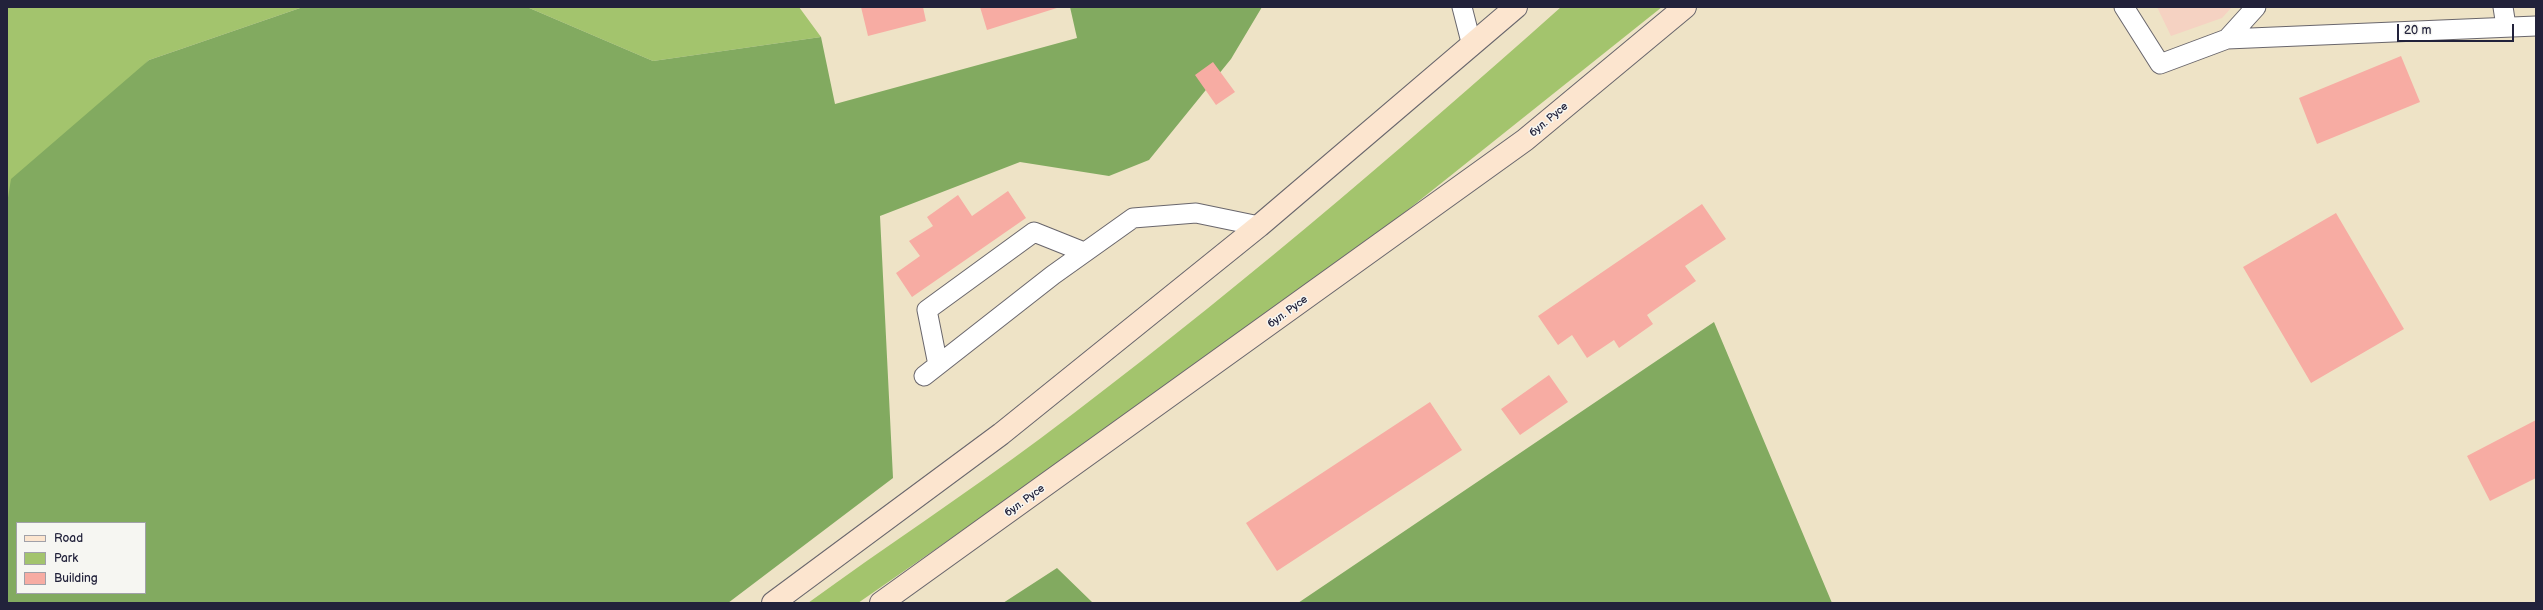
<!DOCTYPE html>
<meta charset="utf-8">
<style>
body{margin:0}
#map{position:relative;width:2543px;height:610px;overflow:hidden;background:#eee3c6;font-family:"Balsamiq Sans",sans-serif}
canvas{display:block}
.frame{position:absolute;inset:0;border:8px solid #22223b;pointer-events:none}
.legend{position:absolute;left:16px;top:522px;width:130px;height:72px;box-sizing:border-box;background:#f6f6f2;border:1px solid #a1a1a9;margin:0;padding:5px 7px;list-style:none;font-size:12px;color:#22223b}
.legend li{display:flex;align-items:center;gap:8px;height:20px}
.legend b{width:20px;border:1px solid #a1a1a9}
.scale{position:absolute;left:2397px;top:24px;width:117px;height:18px;box-sizing:border-box;border:2px solid #22223b;border-top:0;padding-left:5px;font-size:12px;line-height:14px;white-space:nowrap;color:#22223b;-webkit-text-stroke:3px #f6f6f2;paint-order:stroke}
</style>
<div id="map">
<canvas width="2543" height="610"></canvas>
<div class="frame"></div>
<ul class="legend">
<li><b style="height:5px;background:#fce5cf"></b>Road</li>
<li><b style="height:11px;background:#a3c46d"></b>Park</li>
<li><b style="height:11px;background:#f7aca3"></b>Building</li>
</ul>
<div class="scale">20 m</div>
</div>
<script>
const ctx = document.querySelector('canvas').getContext('2d');
ctx.lineJoin = 'round';
function fill(path, color) {
  ctx.fillStyle = color;
  ctx.fill(path, 'evenodd');
}
function strokePath(path, color, width, dash) {
  ctx.strokeStyle = color;
  ctx.lineWidth = width;
  ctx.lineCap = dash ? 'butt' : 'round';
  ctx.setLineDash(dash || []);
  ctx.stroke(path);
}
function write(font, color, halo, rows, align = 'center') {
  ctx.font = font + ' "Balsamiq Sans",sans-serif';
  ctx.lineWidth = 3;
  ctx.setLineDash([]);
  ctx.textBaseline = 'middle';
  ctx.strokeStyle = halo;
  ctx.fillStyle = color;
  for (const [text, x, y, turn = 0] of rows) {
    ctx.save();
    ctx.translate(x, y);
    ctx.rotate((+turn || 0) * Math.PI / 180);
    ctx.textAlign = isNaN(turn) ? turn : align;
    if (halo) ctx.strokeText(text, 0, 0);
    ctx.fillText(text, 0, 0);
    ctx.restore();
  }
}
fill(new Path2D(`
 M2157 7H2232L2222 18 2171 36Z`), '#f5d2c2');
fill(new Path2D(`
 M7 7H303L149 60 7 204Z
 M527 7H799L821 37 653 61Z
 M1561 7H1662L1380 232 1064 460 858 603H808C885 547 964 495 1041 438 1220 304 1394 156 1561 7Z`), '#a3c46d');
fill(new Path2D(`
 M303 7H527L653 61 821 37 835 104 1077 38 1070 7H1262L1231 59 1149 160 1109 176 1020 162 880 216 893 478 728 603H7V204L11 179 149 60ZM17 523H145V593H17Z
 M1714 322 1832 603H1298Z
 M1057 568 1093 603H1003Z`), '#82aa60');
fill(new Path2D(`
 M861 7H923L926 21 868 36Z
 M980 7H1060L987 30Z
 M2401 56 2420 102 2317 144 2299 98Z
 M1213 62 1235 92 1216 105 1195 75Z
 M1008 191 1026 218 912 297 896 273 920 256 909 241 933 226 927 217 958 195 972 216Z
 M1702 204 1726 239 1685 266 1696 281 1647 315 1653 324 1619 348 1614 340 1587 358 1572 335 1558 345 1538 316Z
 M2336 213 2404 329 2311 383 2243 267Z
 M1549 375 1568 402 1520 435 1501 409Z
 M1430 402 1462 450 1277 571 1246 523Z
 M2536 420V478L2490 501 2467 456Z`), '#f7aca3');
const service = new Path2D(`
 M1462 7 1472 46
 M2124 7 2160 64 2227 39 2536 26
 M2503 7 2506 26
 M2227 39 2256 7
 M938 365 927 310 1034 232 1084 252
 M924 376 1053 275 1133 218 1196 213 1259 226`);
const secondary = new Path2D(`
 M773 603 1001 434 1259 226 1516 7
 M881 603 1525 140 1685 7`);
strokePath(service, '#69666c', 21);
strokePath(secondary, '#69666c', 24);
strokePath(service, '#fff', 19);
strokePath(secondary, '#fce5cf', 22);
write('11px', '#22223b', '#f6f6f2', [
 ["бул. Русе",1549,120,-40],
 ["бул. Русе",1288,312,-36],
 ["бул. Русе",1025,501,-36]
]);
</script>
